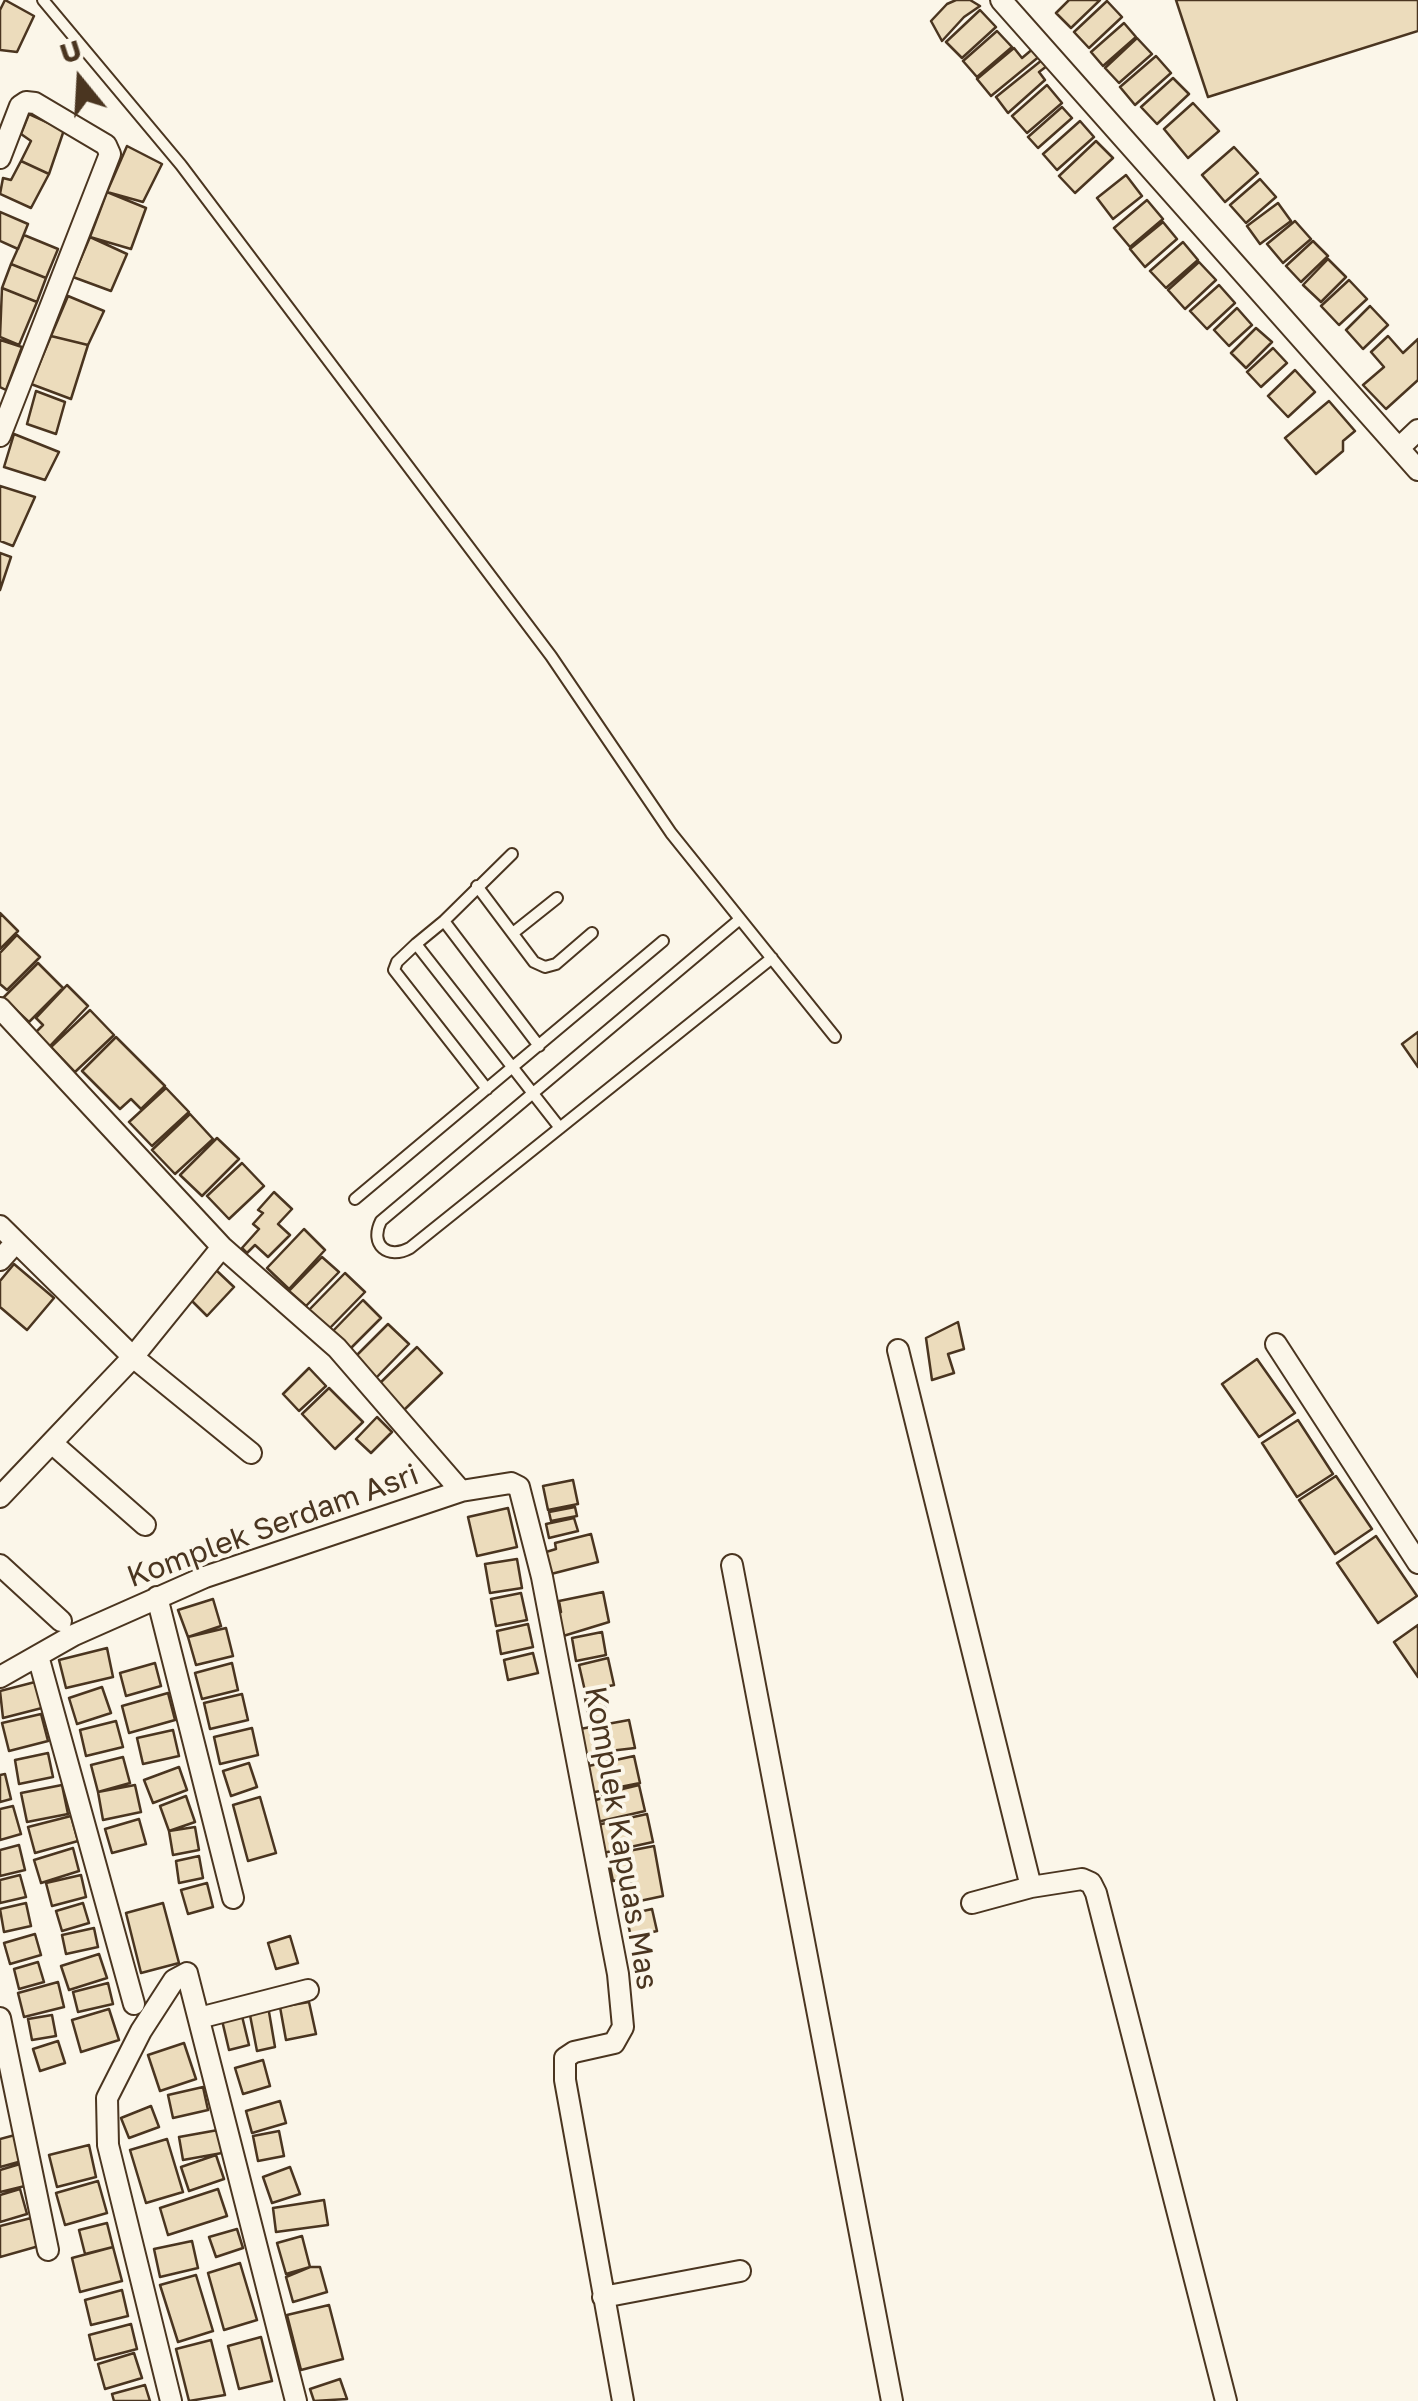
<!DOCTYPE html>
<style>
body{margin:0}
#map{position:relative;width:1418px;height:2401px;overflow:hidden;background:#fbf6e9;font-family:"Golos Text",sans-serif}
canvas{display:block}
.north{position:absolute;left:30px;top:30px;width:100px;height:100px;-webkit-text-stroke:8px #fbf6e9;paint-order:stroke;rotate:342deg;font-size:28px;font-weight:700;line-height:40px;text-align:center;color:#4a3520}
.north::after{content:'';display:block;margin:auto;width:35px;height:45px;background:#4a3520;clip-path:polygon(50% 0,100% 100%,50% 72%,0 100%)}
</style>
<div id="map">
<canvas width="1418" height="2401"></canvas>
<div class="north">U</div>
</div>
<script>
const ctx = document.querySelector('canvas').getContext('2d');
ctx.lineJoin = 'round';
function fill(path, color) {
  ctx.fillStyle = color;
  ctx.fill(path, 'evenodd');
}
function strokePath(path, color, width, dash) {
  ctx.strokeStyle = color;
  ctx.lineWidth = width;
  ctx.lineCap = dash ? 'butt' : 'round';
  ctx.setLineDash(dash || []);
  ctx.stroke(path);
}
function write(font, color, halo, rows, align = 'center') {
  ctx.font = font + ' "Golos Text",sans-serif';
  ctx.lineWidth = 8;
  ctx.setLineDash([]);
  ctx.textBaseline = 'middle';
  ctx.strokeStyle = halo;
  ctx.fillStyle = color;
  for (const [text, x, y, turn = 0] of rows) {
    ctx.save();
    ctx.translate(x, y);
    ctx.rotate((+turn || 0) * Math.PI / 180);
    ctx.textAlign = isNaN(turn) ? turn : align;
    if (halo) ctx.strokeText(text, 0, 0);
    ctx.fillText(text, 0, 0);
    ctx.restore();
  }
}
const building = new Path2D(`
 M5 0 34 16 17 52 0 50V10Z
 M956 0H970L980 6 964 17 942 41 931 21 947 4Z
 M1069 0H1100L1071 28 1056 13Z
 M1176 0H1418V31L1208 97Z
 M1107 1 1122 17 1089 48 1074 32Z
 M980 10 996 27 962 58 946 42Z
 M1124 23 1136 37 1103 66 1091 52Z
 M997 31 1012 47 977 77 963 61Z
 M1137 38 1152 54 1119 83 1105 68Z
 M1035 47 1041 55 991 96 977 79 1014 48 1022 58Z
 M1156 56 1171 73 1135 105 1120 87Z
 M1042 60 1047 66 1039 72 1045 80 1008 113 996 97Z
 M1173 78 1189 94 1157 124 1141 107Z
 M1047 85 1062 103 1027 133 1012 116Z
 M1193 103 1219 131 1188 158 1164 129Z
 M1062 107 1072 118 1038 148 1028 137Z
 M29 114 64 130 49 174 21 161 31 141 21 134Z
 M1080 121 1094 137 1057 170 1043 154Z
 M1096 141 1113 158 1075 193 1059 176Z
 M127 146 162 164 143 202 107 192Z
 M1234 147 1258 173 1225 202 1202 175Z
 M21 161 49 174 31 208 0 194 3 178 11 180Z
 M1126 175 1142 196 1113 219 1097 198Z
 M1260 179 1276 197 1246 223 1230 205Z
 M107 192 146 208 131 249 90 237Z
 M1147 200 1163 219 1130 247 1114 228Z
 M1278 203 1291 221 1260 244 1247 226Z
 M0 212 28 224 18 249 0 241Z
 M1295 221 1311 239 1283 263 1267 244Z
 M1163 222 1177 239 1145 267 1130 249Z
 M24 235 58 249 46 278 11 264Z
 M90 237 127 254 111 291 73 277Z
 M1313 241 1328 256 1301 282 1286 266Z
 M1183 242 1198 260 1166 288 1150 271Z
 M1328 259 1346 277 1321 302 1303 285Z
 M1199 262 1216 280 1185 309 1168 290Z
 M11 264 46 278 37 302 2 288Z
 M1349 280 1367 299 1339 325 1321 306Z
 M1219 285 1235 303 1207 329 1190 311Z
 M2 288 37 302 19 345 0 337Z
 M68 296 104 311 88 345 51 336Z
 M1370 306 1388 325 1363 349 1346 330Z
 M1237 308 1252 325 1229 346 1214 330Z
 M1256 328 1272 342 1246 368 1231 353Z
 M51 336 88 345 71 399 31 384Z
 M1388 336 1403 353 1418 339V380L1386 409 1363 385 1384 367 1371 352Z
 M0 340 22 347 6 390 0 387Z
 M1273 348 1287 363 1261 387 1247 372Z
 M1295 370 1315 392 1288 417 1268 396Z
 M36 391 65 402 56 434 27 424Z
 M1329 401 1355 431 1343 441V451L1316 474 1285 438Z
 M14 434 59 452 45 480 4 467Z
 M0 486 35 497 13 546 0 541Z
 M0 553 11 557 0 590Z
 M0 913 18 931 0 949Z
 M17 935 40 957 7 990 0 984V953Z
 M38 963 63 988 29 1022 3 998Z
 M67 985 88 1006 48 1048 34 1034 43 1025 36 1018Z
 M90 1010 114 1035 75 1072 51 1047Z
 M1418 1032V1067L1402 1044Z
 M116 1037 165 1086 141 1109 131 1099 120 1109 82 1071Z
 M166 1088 189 1112 152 1146 129 1122Z
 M190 1114 213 1139 175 1174 152 1150Z
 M217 1138 239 1159 202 1196 180 1175Z
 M242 1163 264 1186 229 1219 207 1196Z
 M274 1192 292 1209 278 1224 290 1235 268 1257 255 1245 247 1253 242 1248 259 1229 253 1224 263 1213 258 1210Z
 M304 1229 325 1250 289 1289 267 1268Z
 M322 1257 339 1272 306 1306 289 1291Z
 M14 1264 54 1298 27 1330 0 1307V1281Z
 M216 1270 234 1287 207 1316 189 1298Z
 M345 1273 365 1292 328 1330 308 1311Z
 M363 1300 381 1318 347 1352 330 1334Z
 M958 1322 964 1349 948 1354 954 1373 932 1380 926 1338Z
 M388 1324 409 1344 375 1379 354 1358Z
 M417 1347 442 1373 403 1411 378 1385Z
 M1257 1359 1295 1413 1259 1437 1222 1384Z
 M309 1368 326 1386 299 1411 283 1394Z
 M329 1388 363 1422 335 1449 302 1414Z
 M377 1417 392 1432 371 1453 356 1439Z
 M1298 1420 1333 1474 1297 1497 1262 1443Z
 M1336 1476 1372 1529 1335 1554 1299 1500Z
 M573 1480 578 1504 548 1510 543 1486Z
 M575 1507 577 1516 551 1521 549 1512Z
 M508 1508 517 1547 477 1556 468 1517Z
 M574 1518 578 1531 549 1538 546 1524Z
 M591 1534 598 1562 551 1574 546 1552 556 1549 555 1543Z
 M1376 1536 1417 1596 1378 1623 1337 1563Z
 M517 1559 522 1588 490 1593 485 1564Z
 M603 1592 609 1622 560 1637 555 1613 561 1612 559 1601Z
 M521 1593 527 1620 496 1626 491 1599Z
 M213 1599 221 1626 188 1637 178 1610Z
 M528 1624 533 1647 501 1654 497 1631Z
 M1418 1625V1677L1394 1642Z
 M226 1628 233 1656 196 1665 188 1637Z
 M602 1632 606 1655 576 1661 572 1638Z
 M107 1648 113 1677 66 1688 59 1660Z
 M533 1653 538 1673 508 1680 504 1660Z
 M608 1658 614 1685 585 1691 579 1665Z
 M155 1663 161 1686 126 1696 120 1673Z
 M232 1663 238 1690 202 1699 195 1673Z
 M35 1682 42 1708 3 1718 0 1691Z
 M102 1687 111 1713 77 1724 69 1698Z
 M168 1693 175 1720 129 1733 122 1706Z
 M242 1694 248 1720 210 1729 204 1703Z
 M603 1694 607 1717 589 1721 585 1698Z
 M41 1714 48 1741 9 1751 2 1723Z
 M629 1720 635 1748 584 1754 580 1729Z
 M116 1721 123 1747 86 1756 80 1730Z
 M252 1728 258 1755 220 1764 214 1737Z
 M173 1730 179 1756 143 1764 137 1738Z
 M48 1753 53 1777 19 1784 15 1760Z
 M634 1756 640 1783 590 1793 584 1767Z
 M123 1757 130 1783 98 1792 91 1765Z
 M249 1763 257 1787 231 1796 223 1771Z
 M179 1767 187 1790 153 1803 144 1780Z
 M5 1774 11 1799 0 1802V1775Z
 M62 1785 68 1814 27 1822 21 1793Z
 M135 1785 141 1812 103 1820 98 1792Z
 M639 1785 645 1811 597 1822 592 1801 603 1798 602 1794Z
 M186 1796 195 1822 169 1831 160 1806Z
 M260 1797 276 1853 248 1861 233 1805Z
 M13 1806 21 1834 0 1840V1809Z
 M647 1814 653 1842 603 1853 597 1825Z
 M71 1816 78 1841 35 1853 28 1827Z
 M139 1819 146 1844 112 1853 105 1829Z
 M195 1827 199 1850 173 1855 169 1831Z
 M19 1845 25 1870 0 1876V1850Z
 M654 1846 663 1896 635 1902 630 1877 613 1881 609 1862 617 1860 613 1854Z
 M73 1848 79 1871 41 1883 34 1860Z
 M199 1856 203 1878 179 1883 176 1861Z
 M20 1875 26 1897 0 1903V1880Z
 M81 1875 86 1897 52 1906 46 1883Z
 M207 1883 213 1907 188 1914 181 1890Z
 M26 1903 31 1926 4 1932 0 1909Z
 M83 1903 89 1923 62 1931 56 1911Z
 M163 1903 179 1963 141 1973 126 1913Z
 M652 1909 657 1931 631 1937 626 1915Z
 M94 1928 98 1947 66 1954 62 1935Z
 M35 1934 41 1955 10 1964 4 1943Z
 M290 1936 298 1963 276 1969 268 1943Z
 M99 1954 107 1978 69 1990 61 1966Z
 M38 1962 44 1982 19 1989 14 1969Z
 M58 1982 64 2007 24 2017 18 1993Z
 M108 1983 113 2004 78 2012 73 1992Z
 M309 2002 316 2034 286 2040 280 2007Z
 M268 2006 275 2047 257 2051 249 2010Z
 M109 2009 119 2040 81 2052 72 2020Z
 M241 2012 249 2045 229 2050 221 2016Z
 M52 2015 56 2036 32 2040 28 2019Z
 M58 2041 65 2063 40 2071 33 2049Z
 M184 2043 196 2079 160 2091 148 2055Z
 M263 2060 270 2086 243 2094 235 2068Z
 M203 2087 208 2110 173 2118 168 2095Z
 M280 2101 286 2123 252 2133 246 2111Z
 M151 2106 159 2127 129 2138 121 2118Z
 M218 2130 222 2153 183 2160 179 2137Z
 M279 2131 284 2156 258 2161 253 2136Z
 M15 2135 22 2161 0 2167V2139Z
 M167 2139 183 2192 146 2203 130 2150Z
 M89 2145 96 2177 57 2187 49 2155Z
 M216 2155 224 2179 189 2191 181 2167Z
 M20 2164 25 2186 0 2192V2170Z
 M290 2167 300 2194 272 2203 263 2177Z
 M98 2181 107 2213 65 2225 56 2193Z
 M20 2189 27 2214 0 2222V2195Z
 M218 2189 227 2216 168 2235 160 2208Z
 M324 2200 328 2225 276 2232 273 2208Z
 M31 2218 39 2246 0 2257V2226Z
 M107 2223 113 2247 85 2254 79 2230Z
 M237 2229 243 2248 216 2257 209 2237Z
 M302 2236 310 2267 286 2274 277 2243Z
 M192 2241 198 2268 160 2277 154 2249Z
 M113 2247 122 2281 80 2292 72 2258Z
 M240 2263 257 2320 224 2330 208 2273Z
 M310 2267H320L327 2292 293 2302 286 2277Z
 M196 2275 213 2331 178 2342 160 2285Z
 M122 2290 128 2316 91 2325 85 2300Z
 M329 2305 343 2359 301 2370 287 2315Z
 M131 2324 137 2349 95 2360 89 2335Z
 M261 2337 272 2381 239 2389 228 2346Z
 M211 2340 225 2395 189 2401 176 2349Z
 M134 2353 142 2378 105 2389 98 2364Z
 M340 2379 347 2399 314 2401 310 2389Z
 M145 2385 150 2401H114L112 2394Z`);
fill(building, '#ecdcbc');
strokePath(building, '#4a3520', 2.5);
const service = new Path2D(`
 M43 0 181 165 551 656 671 833 835 1037
 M512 854 444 921 416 944 560 1128
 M477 886 534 962 545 967 556 964 592 933
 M740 919 381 1221C369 1245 388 1260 410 1248L772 958
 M444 921 539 1046
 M513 933 557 898
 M416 944 397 962 394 970 487 1089
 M355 1199 663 941`);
const minor = new Path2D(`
 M1001 0 1418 470
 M0 158 20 106 26 102 35 103 106 145 110 154 0 436
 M1399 448 1418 430
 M0 1008 222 1247 337 1348 461 1491
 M0 1226 133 1357 251 1453
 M0 1260 16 1242
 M1276 1344 1418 1563
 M898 1350 1031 1887 1082 1879 1091 1883 1096 1893 1226 2401
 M53 1444 145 1525
 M0 1497 133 1357 222 1247
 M0 1565 61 1621
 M732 1565 892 2401
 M157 1597 233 1898
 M38 1656 134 2004
 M0 1677 74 1635 205 1577 461 1491 511 1483 519 1487 542 1577 618 1974 623 2027 614 2043 574 2052 565 2058V2080L623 2401
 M972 1903 1031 1887
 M0 2018 48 2250
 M199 2018 308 1990
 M603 2297 740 2271
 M171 2401 108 2145 107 2098 141 2031 174 1980 187 1973 296 2401`);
strokePath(service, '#4a3520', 14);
strokePath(minor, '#4a3520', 24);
strokePath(service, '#fbf6e9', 10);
strokePath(minor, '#fbf6e9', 20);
write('30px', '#4a3520', '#fbf6e9', [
 ["Komplek Serdam Asri",273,1526,-20],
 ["Komplek Kapuas Mas",621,1838,80]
]);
</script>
